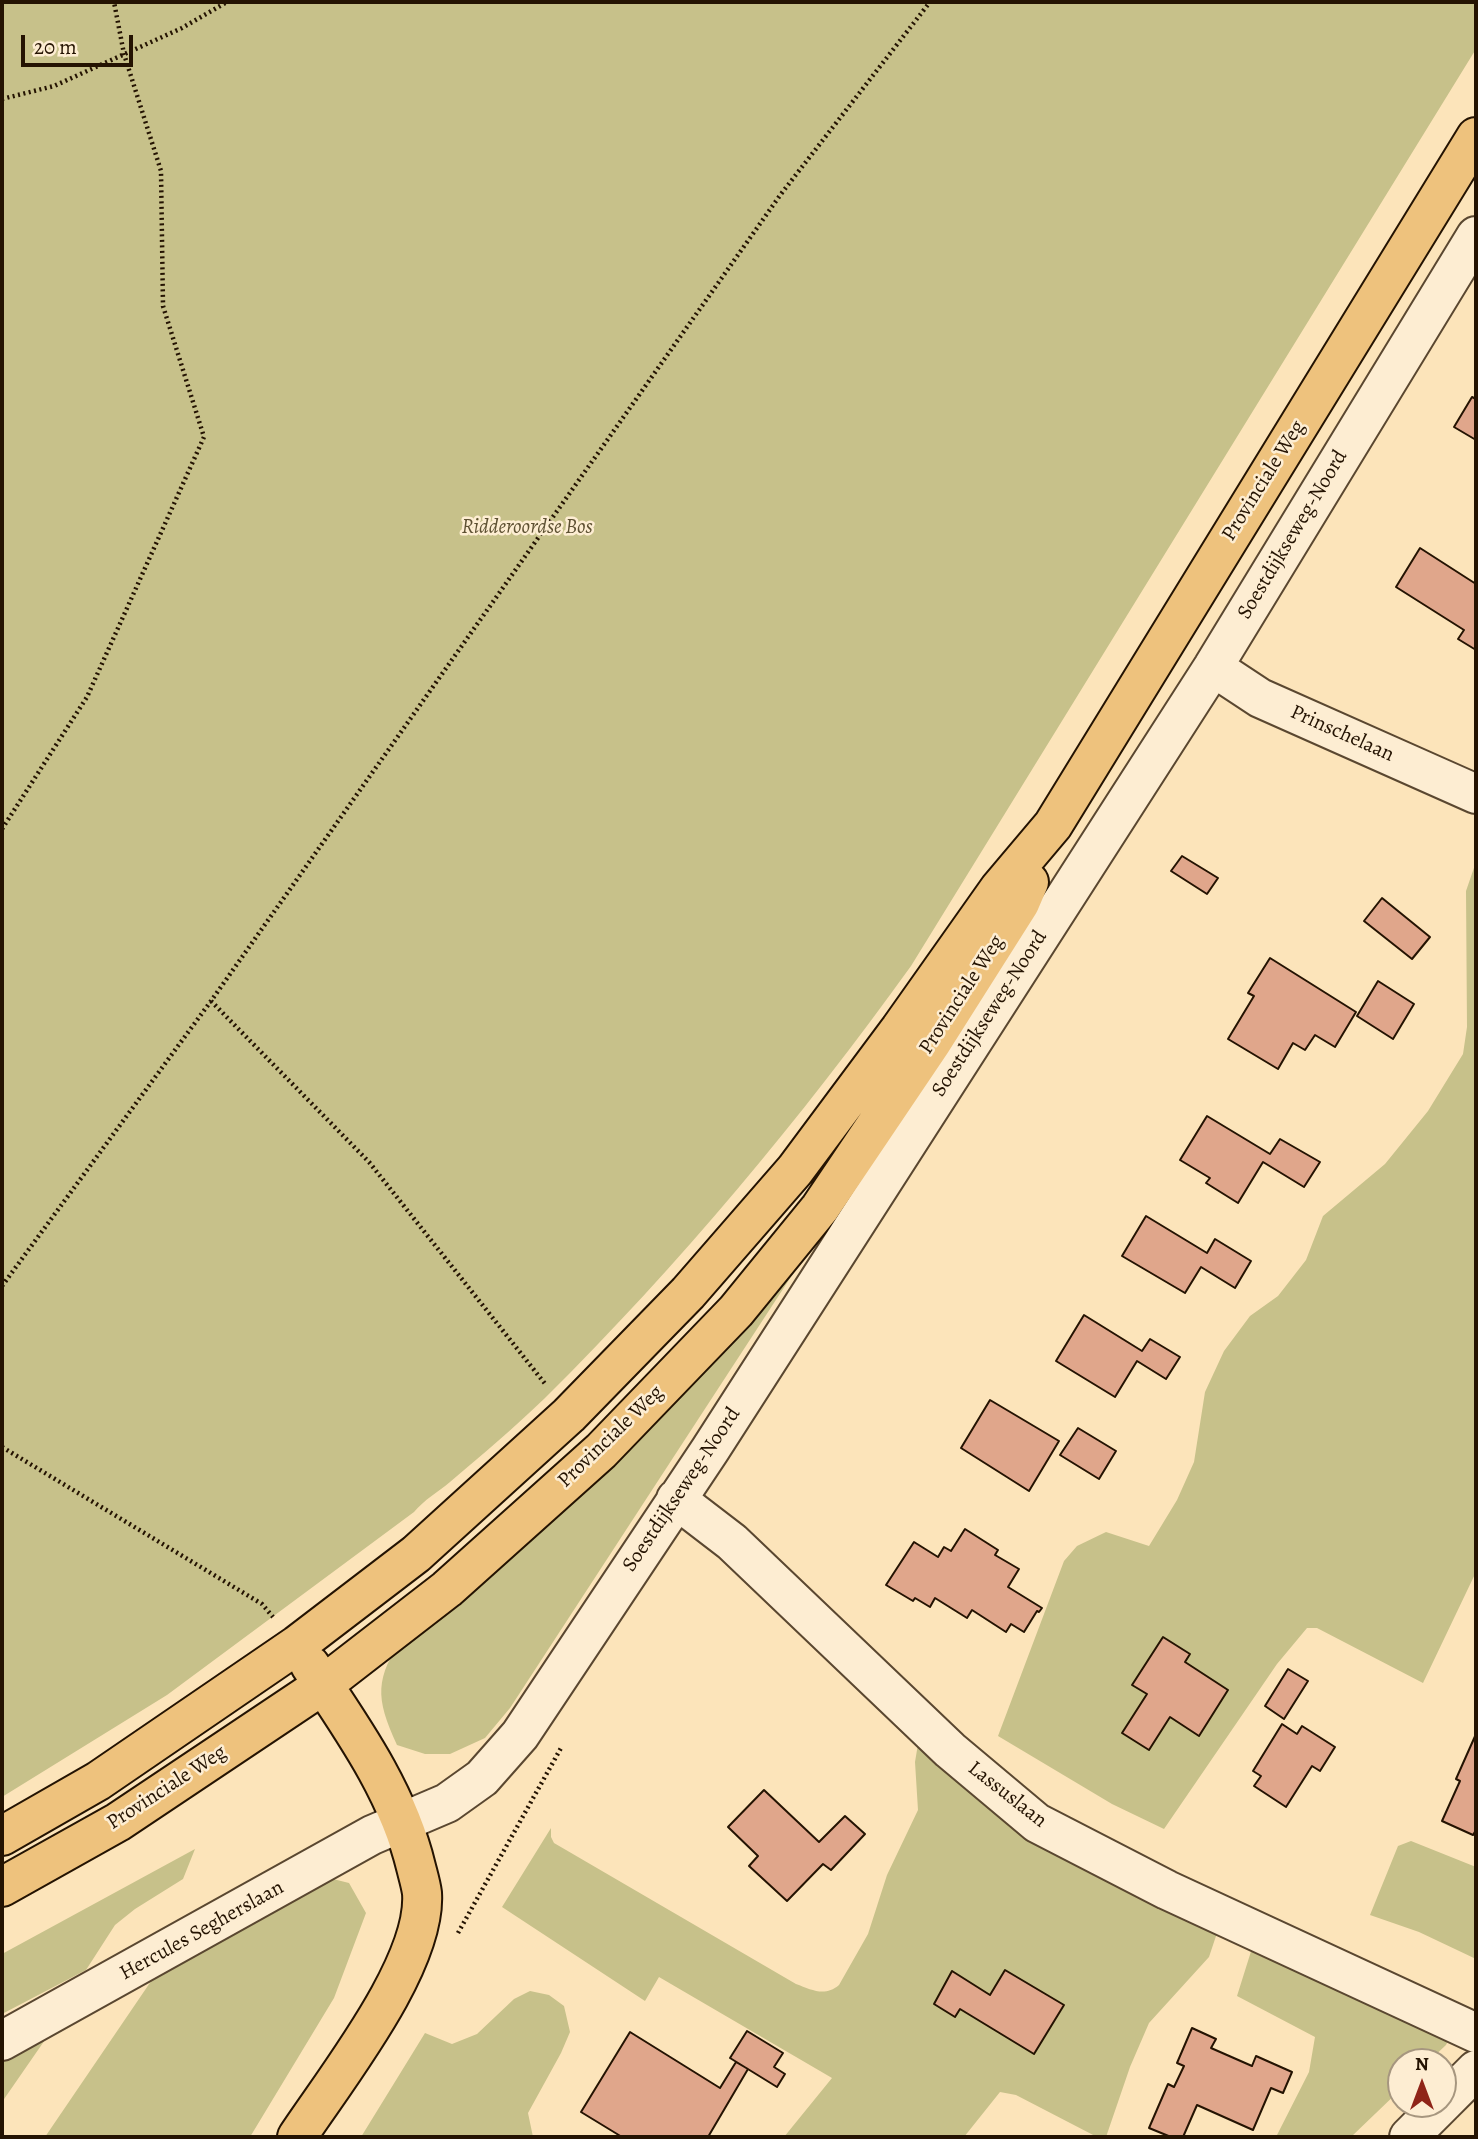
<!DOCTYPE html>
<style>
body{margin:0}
#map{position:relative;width:1478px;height:2139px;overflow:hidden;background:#fce4ba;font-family:Alegreya,serif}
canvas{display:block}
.frame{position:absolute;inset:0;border:4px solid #241302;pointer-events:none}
.north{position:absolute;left:1387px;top:2048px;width:70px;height:70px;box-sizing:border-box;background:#fdedd2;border:2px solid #a6967f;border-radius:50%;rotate:0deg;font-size:19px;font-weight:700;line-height:28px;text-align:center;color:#241302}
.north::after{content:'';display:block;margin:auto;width:24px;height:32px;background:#8f2418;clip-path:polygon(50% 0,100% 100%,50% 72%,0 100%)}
.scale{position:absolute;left:21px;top:35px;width:112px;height:32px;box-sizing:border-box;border:4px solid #241302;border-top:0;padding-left:9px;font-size:21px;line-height:24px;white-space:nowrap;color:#241302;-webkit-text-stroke:5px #fdedd2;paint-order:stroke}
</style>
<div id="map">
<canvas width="1478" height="2139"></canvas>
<div class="frame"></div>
<div class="north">N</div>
<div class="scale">20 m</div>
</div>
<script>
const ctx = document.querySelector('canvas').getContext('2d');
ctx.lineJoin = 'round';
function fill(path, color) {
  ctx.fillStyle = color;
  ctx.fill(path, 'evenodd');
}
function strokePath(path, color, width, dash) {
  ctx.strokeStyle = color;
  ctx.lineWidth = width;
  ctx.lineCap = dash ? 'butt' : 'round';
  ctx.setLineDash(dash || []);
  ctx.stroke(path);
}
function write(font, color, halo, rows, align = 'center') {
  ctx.font = font + ' Alegreya,serif';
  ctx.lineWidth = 5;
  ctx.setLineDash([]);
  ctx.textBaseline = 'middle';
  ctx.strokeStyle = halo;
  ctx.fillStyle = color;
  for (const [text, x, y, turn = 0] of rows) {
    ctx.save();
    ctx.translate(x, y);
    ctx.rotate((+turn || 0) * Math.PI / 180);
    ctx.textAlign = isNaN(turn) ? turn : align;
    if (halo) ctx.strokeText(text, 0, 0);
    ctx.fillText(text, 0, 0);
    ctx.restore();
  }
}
fill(new Path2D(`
 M2 2H1476V49L911 966C801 1119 679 1265 545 1398 515 1427 482 1455 450 1482 438 1492 424 1500 414 1512L167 1695 2 1797Z
 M1476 862V1572L1423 1683 1317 1628H1307L1277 1664 1164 1829 1112 1804 998 1736 1064 1561 1077 1546 1106 1532 1149 1546 1177 1500 1194 1462 1205 1392 1224 1351 1250 1316 1278 1296 1306 1260 1323 1216 1385 1164 1428 1111 1463 1054 1467 1027 1466 891Z
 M871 1154 510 1708 485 1738 450 1754H425L397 1745C375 1697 375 1679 404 1635Z
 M920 1732 1224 1912 1209 1957 1149 2023 1130 2067 1106 2137H1097L1016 2095 1000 2092 964 2137H784L832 2078 659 1977 645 2001 502 1907 551 1828V1837L554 1843 796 1984C812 1990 825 1997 839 1985L868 1934 887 1875 918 1810 915 1762Z
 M1411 1841 1476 1867V1959L1419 1932 1370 1915 1398 1846Z
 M195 1849 183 1879 135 1909 115 1925 86 1970 2 2014V1954Z
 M329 1878 349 1883 366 1913 334 1998 250 2137H45L160 1968Z
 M1259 1926 1454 2028 1446 2045 1428 2062H1401V2089L1351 2137H1276L1309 2072 1315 2037 1237 1996Z
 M530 1991 549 1995 564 2006 570 2032 561 2053 528 2113 533 2137H361L425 2033 452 2044 477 2034 514 1999Z
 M56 2024 2 2102V2052Z`), '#c7c18a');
const building = new Path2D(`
 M1472 397 1476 399V440L1454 427Z
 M1420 548 1476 584V650L1458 639 1464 630 1396 587Z
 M1182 856 1218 878 1207 894 1171 871Z
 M1382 898 1430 937 1412 959 1364 921Z
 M1270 958 1356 1012 1335 1047 1315 1035 1305 1050 1293 1043 1278 1069 1228 1039 1254 996 1248 993Z
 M1378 981 1414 1004 1393 1039 1357 1016Z
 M1207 1116 1270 1154 1280 1139 1320 1162 1304 1187 1263 1162 1238 1203 1206 1183 1210 1178 1180 1160Z
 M1146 1216 1207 1253 1215 1239 1251 1261 1235 1288 1201 1267 1185 1293 1122 1256Z
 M1084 1315 1142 1351 1150 1339 1180 1357 1166 1379 1137 1361 1115 1397 1056 1361Z
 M990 1400 1059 1441 1029 1491 961 1448Z
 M1078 1428 1116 1451 1099 1479 1060 1455Z
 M965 1529 998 1550 995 1555 1019 1569 1008 1587 1042 1608 1039 1612 1037 1611 1024 1632 1011 1624 1006 1632 972 1610 967 1618 935 1598 930 1607 915 1598 913 1601 886 1585 914 1542 938 1557 944 1547 951 1551Z
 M1163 1637 1190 1654 1185 1662 1228 1690 1199 1736 1170 1717 1149 1750 1122 1733 1147 1694 1132 1685Z
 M1288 1669 1308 1681 1284 1719 1265 1706Z
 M1282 1724 1297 1734 1302 1726 1335 1747 1320 1771 1312 1766 1286 1807 1254 1786 1261 1776 1253 1771Z
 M1476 1734V1830L1473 1835 1442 1821 1460 1781 1456 1779Z
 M764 1790 819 1842 845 1816 865 1834 831 1870 823 1864 787 1901 749 1866 758 1856 728 1827Z
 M1005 1970 1064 2005 1034 2054 960 2009 955 2017 934 2004 952 1971 990 1995Z
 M1192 2028 1216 2039 1211 2048 1252 2066 1256 2056 1292 2072 1283 2093 1271 2088 1253 2130 1197 2105 1183 2137H1171L1149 2128 1168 2084 1174 2087 1184 2066 1177 2063Z
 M747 2031 783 2053 774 2067 785 2074 777 2087 730 2058Z
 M630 2032 720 2088 736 2062 748 2069 708 2137H622L581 2112Z`);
fill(building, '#e0a68b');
strokePath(building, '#241302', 2);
const minor = new Path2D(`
 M1213 667 1260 698 1476 794
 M676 1499 732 1542 950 1750 1037 1823 1167 1890 1476 2033
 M2 2041 372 1835 447 1803 482 1778 520 1735 710 1450 1213 667 1476 236
 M1443 2103 1476 2070
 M1409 2137 1442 2104`);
const major = new Path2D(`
 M2 1836 98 1781 297 1645 416 1554 569 1415 688 1293 795 1170 900 1029 999 889 1053 825 1476 137
 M2 1887 118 1822 323 1685 447 1589 601 1451 736 1311 820 1208 932 1042 1020 903 1029 882
 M297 2137C336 2078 427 1964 422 1893 421 1885 418 1875 416 1867 398 1792 352 1728 310 1665`);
strokePath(minor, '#5a4730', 42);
strokePath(major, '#241302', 42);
strokePath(new Path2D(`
 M2 99 54 86 182 28 227 2
 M2 829 87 697 204 437 163 306 161 171 124 54 114 2
 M211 1001 369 1162 546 1385
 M2 1286 211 1001 781 194 930 2
 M2 1447 262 1604 273 1617
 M458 1933 561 1748`), '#241302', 4.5, [2, 3.5]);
strokePath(minor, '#fdedd2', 38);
strokePath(major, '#eec27d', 38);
write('21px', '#241302', '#fdedd2', [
 ["Provinciale Weg",1264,481,-58],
 ["Soestdijkseweg-Noord",1293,535,-59],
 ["Prinschelaan",1342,734,24],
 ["Provinciale Weg",962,995,-57],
 ["Soestdijkseweg-Noord",990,1014,-57],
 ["Provinciale Weg",611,1437,-44],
 ["Soestdijkseweg-Noord",682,1490,-56],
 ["Provinciale Weg",167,1788,-33],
 ["Lassuslaan",1007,1795,38],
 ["Hercules Segherslaan",202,1931,-29]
]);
write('italic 21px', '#5d5032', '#fdedd2', [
 ["Ridderoordse Bos",527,528]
]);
</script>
